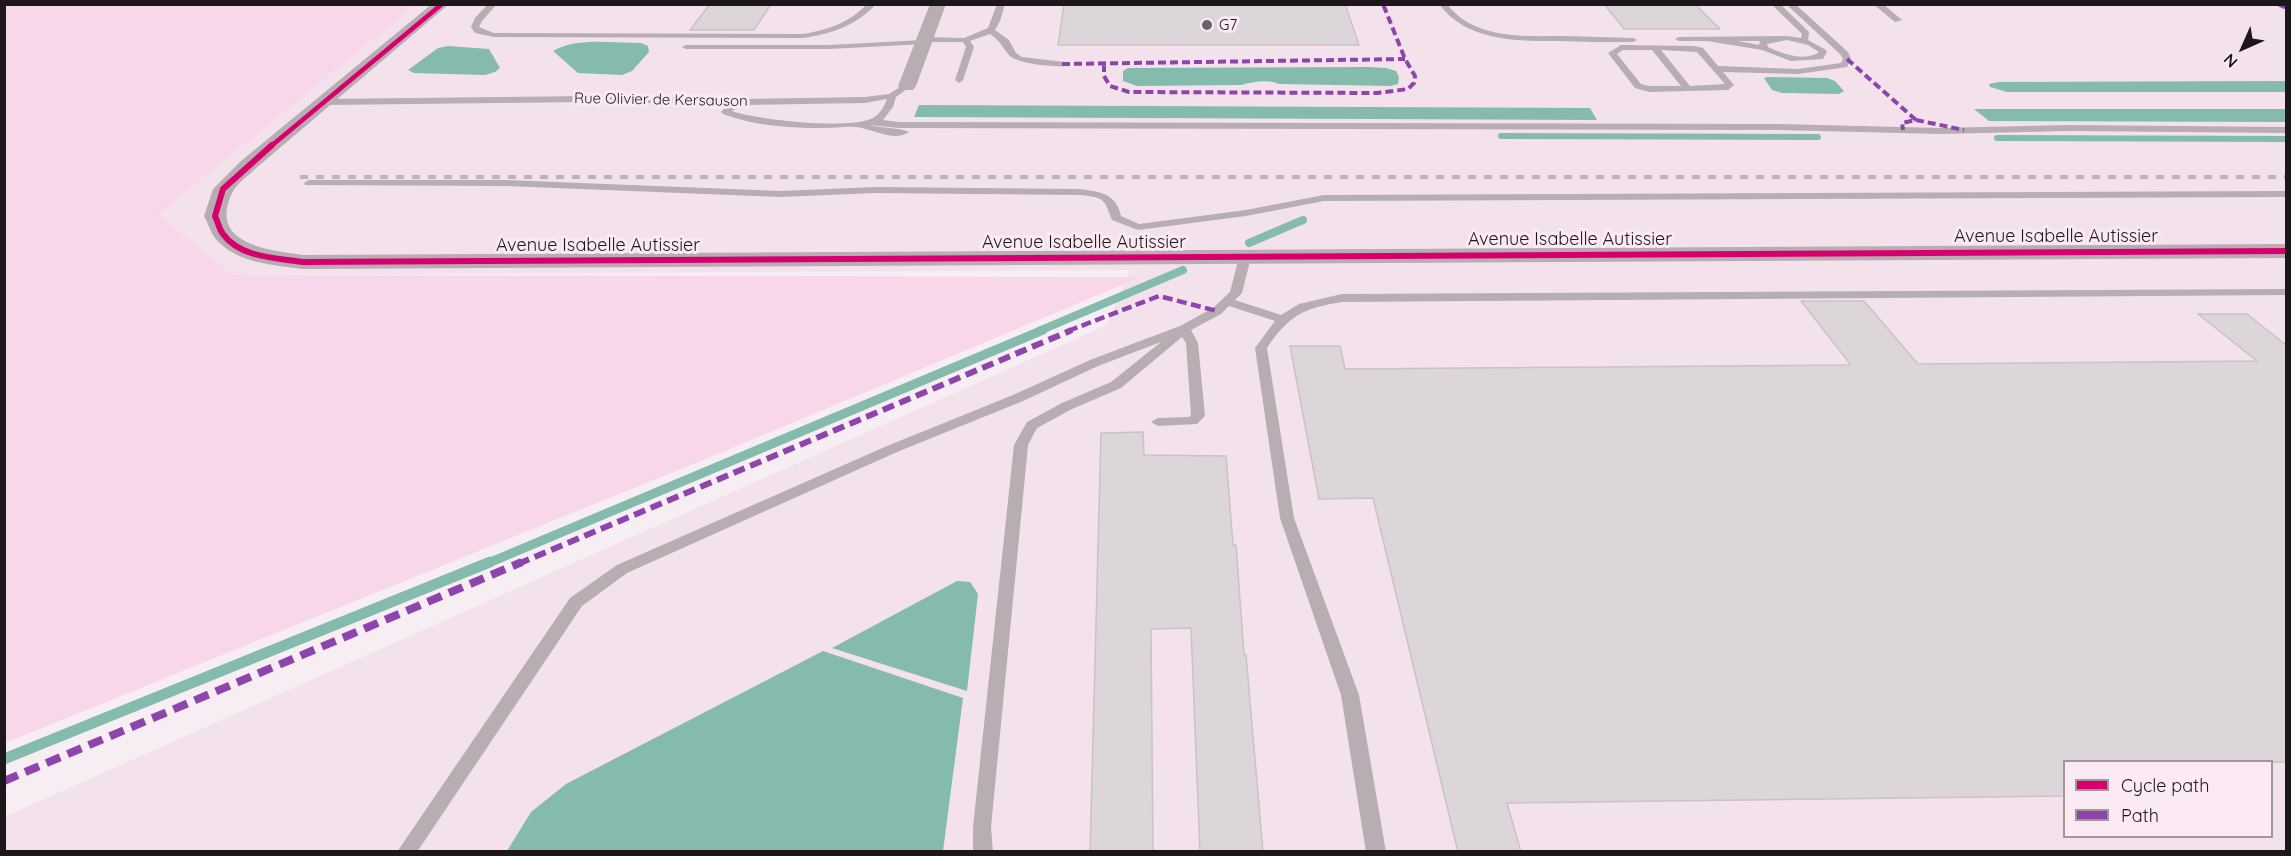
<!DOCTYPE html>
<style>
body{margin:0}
#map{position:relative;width:2291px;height:856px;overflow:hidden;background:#f7eef3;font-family:Quicksand,sans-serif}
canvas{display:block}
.frame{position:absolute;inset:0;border:6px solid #1d171b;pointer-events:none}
.legend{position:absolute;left:2063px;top:760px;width:210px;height:78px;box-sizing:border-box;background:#fbeaf4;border:2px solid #a2969d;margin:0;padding:8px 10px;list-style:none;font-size:18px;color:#1d171b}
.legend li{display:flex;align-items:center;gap:12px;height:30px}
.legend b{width:30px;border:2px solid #a2969d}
.north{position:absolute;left:2213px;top:18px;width:60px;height:60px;-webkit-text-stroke:4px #fbeaf4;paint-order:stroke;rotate:225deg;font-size:16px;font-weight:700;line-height:24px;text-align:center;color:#1d171b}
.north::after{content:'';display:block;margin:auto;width:21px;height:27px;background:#1d171b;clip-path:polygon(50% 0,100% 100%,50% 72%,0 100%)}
</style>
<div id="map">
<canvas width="2291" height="856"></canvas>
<div class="frame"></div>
<ul class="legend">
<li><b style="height:8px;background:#d6006c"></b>Cycle path</li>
<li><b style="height:8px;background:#8e44ad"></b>Path</li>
</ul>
<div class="north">N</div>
</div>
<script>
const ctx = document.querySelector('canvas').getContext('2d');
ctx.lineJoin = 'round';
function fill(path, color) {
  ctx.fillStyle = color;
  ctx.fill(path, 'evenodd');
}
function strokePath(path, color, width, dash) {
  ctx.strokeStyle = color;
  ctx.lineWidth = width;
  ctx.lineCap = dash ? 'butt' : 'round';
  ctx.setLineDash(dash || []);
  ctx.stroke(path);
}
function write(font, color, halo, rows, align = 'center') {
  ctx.font = font + ' Quicksand,sans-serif';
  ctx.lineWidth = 6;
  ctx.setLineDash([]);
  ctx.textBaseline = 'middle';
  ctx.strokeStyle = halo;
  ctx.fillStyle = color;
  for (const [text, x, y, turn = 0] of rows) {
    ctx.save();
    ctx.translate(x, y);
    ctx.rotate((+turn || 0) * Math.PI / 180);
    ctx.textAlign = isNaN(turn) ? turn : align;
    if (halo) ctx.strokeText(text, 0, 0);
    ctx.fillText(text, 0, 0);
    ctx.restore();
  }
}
fill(new Path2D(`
 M416 5H2286V851L5 852 4 817 1107 325 1130 270 233 275 157 214ZM2064 762H2272V836H2064Z`), '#f3e2ec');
fill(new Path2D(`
 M5 4 416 5 158 214 233 275 1141 277 713 456 5 743Z`), '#f8d7ea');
fill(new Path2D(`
 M641 43 648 46 649 52 632 71 622 75 578 73 553 51C576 37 614 43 641 43Z
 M448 46 489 49 500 68 495 72 485 75 414 73 408 70 438 48Z
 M1368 67 1386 68 1396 71 1399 77 1398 84 1391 86 1279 84C1267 79 1253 82 1241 85L1137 86 1123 81V71L1128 68Z
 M1768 77 1827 78 1835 81 1844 91 1839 94 1782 93 1772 90 1764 78Z
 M2286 81V92H2007L1990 87 1989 84 1999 82Z
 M919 105 1590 108 1597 120 914 117Z
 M1974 109H2286V122L1989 121Z
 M957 581 970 582 978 594 967 691 832 648Z
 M823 651 963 698 943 851H507L531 812 566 784Z`), '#85bbac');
strokePath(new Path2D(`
 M1501 136 1818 137
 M1997 138 2286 139`), '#85bbac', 6);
strokePath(new Path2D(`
 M1249 243 1303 220
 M1039 331 1183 270`), '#85bbac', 8);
strokePath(new Path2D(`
 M486 564 1043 330`), '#85bbac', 9);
strokePath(new Path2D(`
 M4 759 490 562`), '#85bbac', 11);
const building = new Path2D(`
 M710 4H771L754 30H690Z
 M1064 4H1345L1359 45H1058Z
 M1604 4H1695L1720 29H1624Z
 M1801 301H1864L1918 364 2257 361 2198 314H2247L2286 345V762H2064V796L1507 803 1521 852H1458L1373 498 1319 499 1290 346H1340L1345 369 1851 365Z
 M1143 432 1144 455 1226 456 1233 545H1236L1244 655H1246L1263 852H1200L1191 628 1151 629 1153 852H1090L1101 433Z`);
fill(building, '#dcd5d9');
strokePath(building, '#c9c2c6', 1.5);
fill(new Path2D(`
 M488 4H497L482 21 479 27 494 33 803 34C828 30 849 23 867 4H876C856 26 831 34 803 38L494 37 475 33 471 27 475 18Z
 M997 4H1005L1000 21 995 30 1009 40 1016 53 1022 57 1065 62V66C1054 67 1016 64 1009 55 1001 45 1001 42 990 34L970 41 974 47 963 80 959 83 955 80 966 47 963 42H929L925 44 829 49H686L682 47 686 45H829L922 40 926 37 964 38 988 28Z
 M1439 4H1447C1474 40 1524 36 1564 36 1587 37 1610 37 1633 38L1637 40 1633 42C1608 42 1583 42 1559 41 1517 41 1467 42 1439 4Z
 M1771 4H1780L1809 32 1808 40 1826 50 1827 52 1823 59 1791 61 1762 50 1707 41H1679L1675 39 1679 37 1787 36 1801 38 1802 34ZM1787 40 1808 45 1819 52C1805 62 1782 54 1768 47L1767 44ZM1738 41H1760L1759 45Z
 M1786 4H1795L1848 52 1851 59 1847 67 1798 74 1723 72 1734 85 1728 90 1649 92 1635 88 1608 53 1621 45 1694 46 1703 48 1718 66 1798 69 1841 63 1843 59 1841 55ZM1623 50H1652L1681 86H1649L1641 84 1617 54ZM1661 50 1697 52 1725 84 1690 86Z
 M1873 4H1883L1902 20 1895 22Z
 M907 83 911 86 896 97 893 107 883 120 899 122 1779 124 1940 128 2069 125 2286 127V133L2069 131 1940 134 1779 130 899 128 869 125C880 128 903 128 909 132 894 143 872 128 855 127 845 126 834 128 823 128 790 128 754 126 723 114L721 112 728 104 588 102 324 105 319 102 324 99 588 96 741 99 865 97 889 94ZM887 99C884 107 880 114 873 118 851 130 756 120 732 111L743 105 865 103Z
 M309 180H506L780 191 875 187 1080 189C1100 192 1116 193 1121 216L1139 224 1246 210 1324 195 2286 191V197L1324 201 1246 216 1138 230 1112 220C1103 198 1106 198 1080 195L875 193 780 197 506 186 305 185 304 183Z
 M1245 254 1251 257 1242 293 1235 300 1281 315 1299 304 1342 294 2286 289V295L1342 302C1304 308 1289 315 1267 348L1294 518 1359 695 1386 852H1366L1341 695 1280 518 1255 348 1275 321 1229 306 1221 314 1191 330 1198 343 1205 416 1197 424 1158 426 1151 422 1158 418 1189 417 1191 415 1186 343 1182 337 1121 388 1072 409 1037 428 1028 445 991 827 993 852H973V827L1014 445 1027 422 1062 403 1111 382 1161 342 1098 366 1023 401 897 452 627 573 582 606 417 852H397L570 598 617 565 887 446 1013 395 1090 360 1180 326 1213 308 1230 292 1239 257Z`), '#b7adb3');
fill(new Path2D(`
 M432 4H449L255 169C248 176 236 184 232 193 208 244 268 250 303 255L2286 244V258L303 269C273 265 235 263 215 238 210 231 208 223 204 216L213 189 241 161Z
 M930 4H946L916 86 913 90H901L898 86Z`), '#b7adb3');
strokePath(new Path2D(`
 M300 177H2286`), '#bcb2b8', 4, [8, 8]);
strokePath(new Path2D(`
 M2278 4 2286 8
 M1847 59 1916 120 1902 123 1903 130
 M1062 64 1405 59
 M1104 64V76L1110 86 1129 92 1377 93 1408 89 1414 83 1415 76 1405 59 1383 4
 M1916 120 1964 130`), '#8e44ad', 4, [8, 4]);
strokePath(new Path2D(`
 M1068 331 1159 296 1217 311`), '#8e44ad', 4.5, [10, 4.5]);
strokePath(new Path2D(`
 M518 564 1072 330`), '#8e44ad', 6, [12, 6]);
strokePath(new Path2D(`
 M4 781 522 562`), '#8e44ad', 8, [15, 8]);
strokePath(new Path2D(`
 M270 147 442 4`), '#d6006c', 4.5);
strokePath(new Path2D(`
 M272 145 223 189 215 216C218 222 219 229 223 234 240 258 277 258 303 262L2286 251`), '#d6006c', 6);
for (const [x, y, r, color] of [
 [1207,25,6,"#696267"]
]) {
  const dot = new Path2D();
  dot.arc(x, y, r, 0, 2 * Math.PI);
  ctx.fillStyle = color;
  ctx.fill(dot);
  strokePath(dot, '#fbeaf4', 2);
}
write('15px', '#1d171b', '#fbeaf4', [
 ["G7",1219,25]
], 'left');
write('15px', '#1d171b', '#fbeaf4', [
 ["Rue Olivier de Kersauson",661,100,1]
]);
write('18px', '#1d171b', '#fbeaf4', [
 ["Avenue Isabelle Autissier",2056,237],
 ["Avenue Isabelle Autissier",1570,240],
 ["Avenue Isabelle Autissier",1084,243],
 ["Avenue Isabelle Autissier",598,246]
]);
</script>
